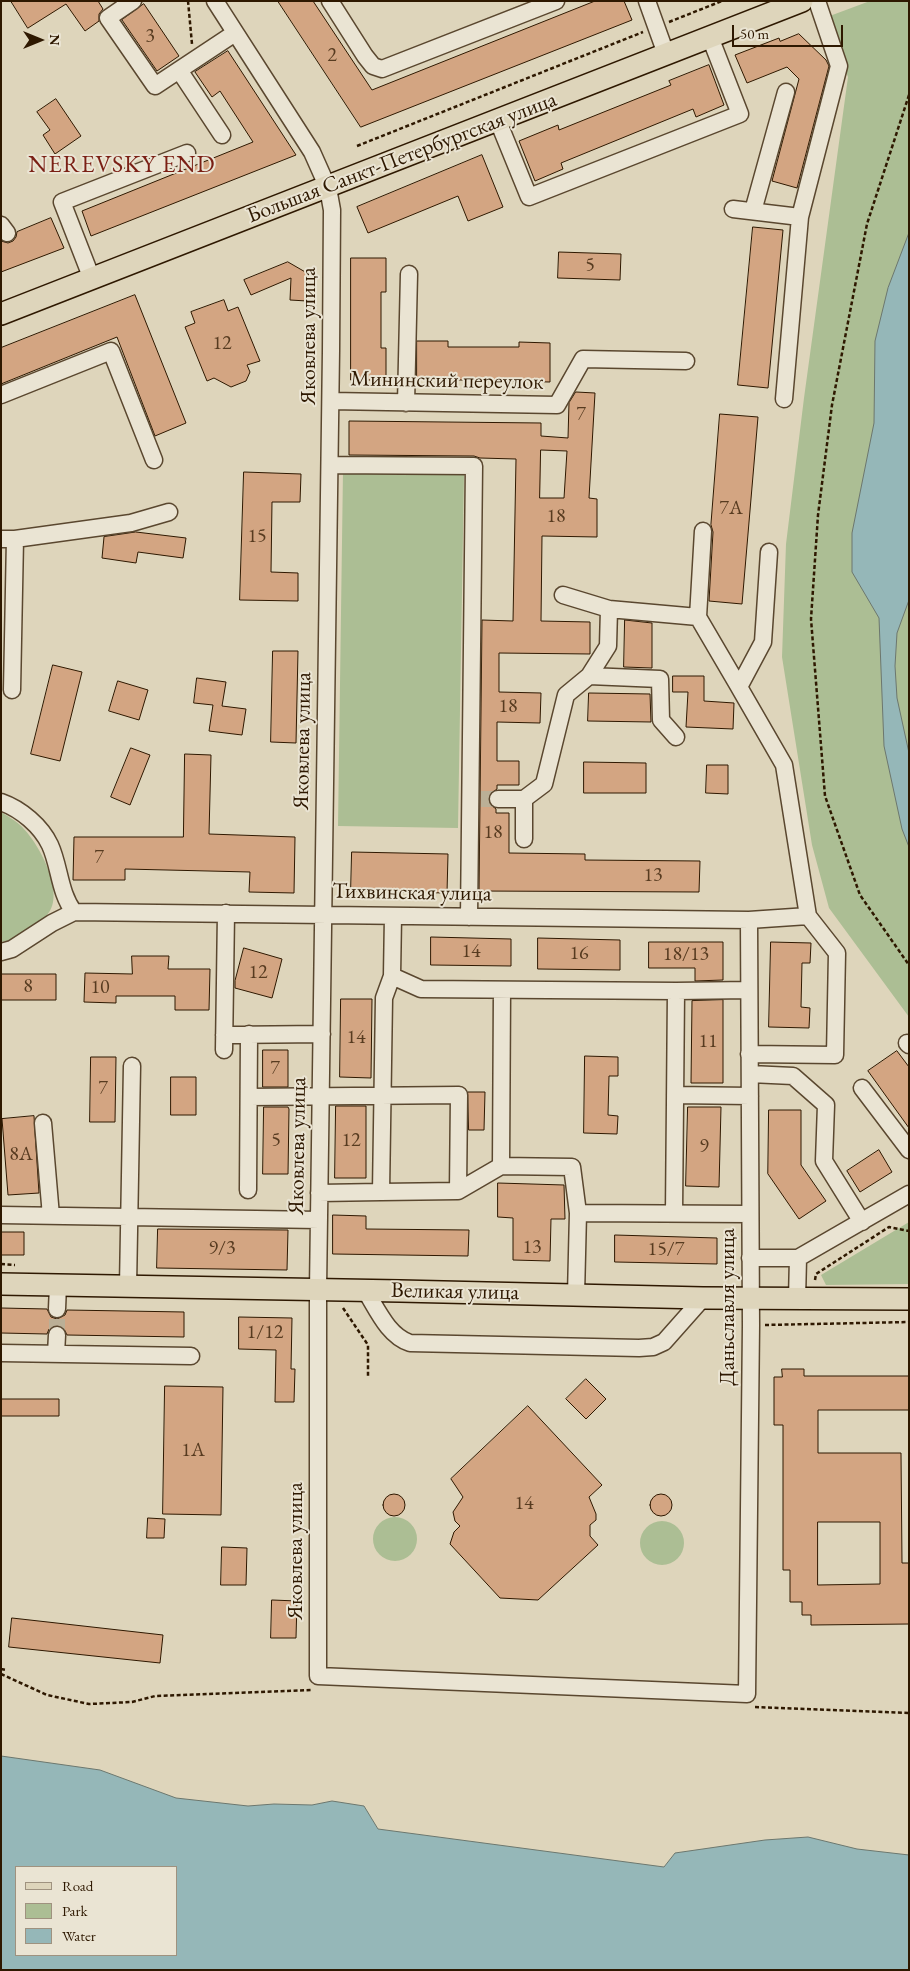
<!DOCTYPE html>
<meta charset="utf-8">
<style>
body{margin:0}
#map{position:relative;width:910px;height:1971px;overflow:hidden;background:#ded5bb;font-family:"EB Garamond",serif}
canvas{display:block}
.frame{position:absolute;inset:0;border:2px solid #2e1800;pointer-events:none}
.legend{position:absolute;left:15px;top:1866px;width:162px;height:90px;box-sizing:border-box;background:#eae4d3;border:1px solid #9f927f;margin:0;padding:6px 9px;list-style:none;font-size:15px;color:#2e1800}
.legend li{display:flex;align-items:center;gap:10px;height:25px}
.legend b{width:25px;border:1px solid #9f927f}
.north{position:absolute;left:15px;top:15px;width:50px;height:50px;-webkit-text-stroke:4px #eae4d3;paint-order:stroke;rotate:90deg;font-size:14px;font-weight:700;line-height:20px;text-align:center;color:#2e1800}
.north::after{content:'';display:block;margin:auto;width:18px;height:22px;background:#2e1800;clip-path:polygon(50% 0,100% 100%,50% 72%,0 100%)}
.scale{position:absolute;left:732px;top:25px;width:111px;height:22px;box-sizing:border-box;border:2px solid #2e1800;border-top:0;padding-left:6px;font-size:15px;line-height:18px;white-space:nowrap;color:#2e1800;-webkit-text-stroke:4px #eae4d3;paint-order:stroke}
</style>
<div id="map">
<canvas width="910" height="1971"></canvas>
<div class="frame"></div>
<ul class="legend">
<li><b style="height:6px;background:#ded5bb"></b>Road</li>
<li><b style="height:14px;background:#acbe94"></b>Park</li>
<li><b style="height:14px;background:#95b7b8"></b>Water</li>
</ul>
<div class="north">N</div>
<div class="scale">50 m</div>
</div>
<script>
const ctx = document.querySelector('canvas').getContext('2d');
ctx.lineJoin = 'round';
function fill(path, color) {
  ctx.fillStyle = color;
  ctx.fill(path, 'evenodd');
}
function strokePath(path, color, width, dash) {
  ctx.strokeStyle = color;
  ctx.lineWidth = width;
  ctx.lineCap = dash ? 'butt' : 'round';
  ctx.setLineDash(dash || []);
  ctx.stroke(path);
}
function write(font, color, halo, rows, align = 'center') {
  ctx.font = font + ' "EB Garamond",serif';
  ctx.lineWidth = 4;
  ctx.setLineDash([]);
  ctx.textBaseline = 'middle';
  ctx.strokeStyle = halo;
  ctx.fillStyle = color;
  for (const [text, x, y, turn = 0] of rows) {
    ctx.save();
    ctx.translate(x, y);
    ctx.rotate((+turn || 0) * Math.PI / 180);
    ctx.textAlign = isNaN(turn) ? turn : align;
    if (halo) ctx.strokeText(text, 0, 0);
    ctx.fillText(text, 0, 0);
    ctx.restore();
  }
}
fill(new Path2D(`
 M870 1H909V1017L829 908 812 845 782 657 786 544 804 398 848 77 827 17Z
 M343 471 464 474 458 828 338 826Z
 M1 812C7 816 15 820 20 825 38 841 67 894 47 915 40 923 18 934 8 941L1 942Z
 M909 1222V1284L826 1285 821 1275Z
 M373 1539a22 22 0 1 1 44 0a22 22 0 1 1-44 0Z
 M640 1543a22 22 0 1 1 44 0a22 22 0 1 1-44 0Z`), '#acbe94');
const water = new Path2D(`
 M909 233V600L897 633 895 666 897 698 909 753V847L902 829 884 746 879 618 852 572V533L874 423 875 341 888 288Z
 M1 1756 100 1770 176 1798 248 1806 274 1804 312 1805 332 1801 364 1806 378 1829 664 1867 675 1853 765 1840 808 1837 857 1849 909 1855V1970H1ZM16 1867H176V1955H16Z`);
fill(water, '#95b7b8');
strokePath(water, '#6c776e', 1);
const building = new Path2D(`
 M11 1H98L103 9 99 14V21L85 31 66 4 28 28Z
 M278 1H313L372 90 595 1H624L632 20 361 127Z
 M144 4 179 56 157 71 122 20Z
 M799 34 826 60 829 66 797 188 772 181 799 79 787 67 747 83 735 55 779 38 780 41Z
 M228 51 296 155 91 236 82 211 253 142 220 91 212 97 195 72Z
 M709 65 724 105 696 117 693 109 561 163 563 169 535 181 519 141 558 125 559 130 671 85 669 81Z
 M56 99 81 136 55 154 43 135 50 130 37 112Z
 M482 155 503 207 468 221 458 196 368 233 357 207Z
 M51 218 64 248 1 272V241L8 243 13 241 16 237 17 232Z
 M753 227 783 230 768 388 738 385Z
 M559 252 621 254 620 280 558 278Z
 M351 258H386V292H381V348H386V380H351Z
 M288 262 307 273V301L290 300 291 278 251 295 244 280Z
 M135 295 186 423 155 436 117 337 1 384V348Z
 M224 300 228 311 238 307 260 361 247 365 250 372 246 381 231 387 214 378 207 381 185 327 195 323 191 312Z
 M417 341H448V347H519V342L550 343V382L417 379Z
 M576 392 595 393 589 498 597 499V537L542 536 541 621 590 622V654L499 653V692L541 693 540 723 497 722V761H519V785H497V789L490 794 488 799 490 804 496 809V813H509V853L585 854V860L700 861 699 892 479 891 482 620 513 621 516 459 480 458 474 456 349 455V421L541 423V436L568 438 569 403ZM541 450 567 451 564 498H540Z
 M720 414 758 417 742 604 709 601 713 532 711 525Z
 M244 472 301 474 300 502H272L271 572 298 573V601L240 600Z
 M136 532 186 538 183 558 138 552 136 563 102 558 104 537Z
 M625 620 652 623V668L624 667Z
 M273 651H298L296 743 271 742Z
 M53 665 82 672 60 761 31 754Z
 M673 676H704V701L734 703 733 729 686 727 688 692H673Z
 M197 678 226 682 222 706 246 709 242 735 209 731 213 705 194 703Z
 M118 681 148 690 139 720 109 711Z
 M589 693 650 694 651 722 588 721Z
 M131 748 150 755 130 805 111 797Z
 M185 754 211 755 209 834 295 837 294 893 249 892 250 872 125 869V880H73L74 837H183Z
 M584 762 646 763V793H584Z
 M707 765H728V794L706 793Z
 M352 852 448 854 447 893 351 891Z
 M431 937 511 939V966L431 965Z
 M538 938 620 940V970L538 969Z
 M649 942H723V980L695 981V968H649Z
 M771 942 811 943 810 963H802L801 1007 810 1008 809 1028 769 1027Z
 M244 948 282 959 272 998 235 988V981Z
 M132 956H169L168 969H210L209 1010H175V996H116V1003L84 1002 85 973 132 974Z
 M1 974H56V1000H1Z
 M341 999H372L371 1078 340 1077Z
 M723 1000V1083H691L692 1001Z
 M263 1050H288V1087H263Z
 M897 1051 909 1067V1128L868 1071Z
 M585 1056 618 1057V1076H609L608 1115 618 1116 617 1134 584 1133Z
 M91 1057H116L115 1122H90Z
 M171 1077H196V1115H171Z
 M468 1092H485L484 1130H469Z
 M336 1106H366V1178H335Z
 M264 1107H288L289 1109 288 1174H263Z
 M688 1107H721L719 1187 686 1186Z
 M769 1110H801V1165L826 1201 799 1219 768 1174Z
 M34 1116 39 1193 8 1195 2 1119Z
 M879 1150 892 1172 860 1192 847 1171Z
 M498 1183 564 1185 565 1219H551L550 1261 513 1260V1218L498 1217Z
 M333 1215 366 1216V1229L469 1230 468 1256 333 1254Z
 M158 1229 288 1230 287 1270 157 1268Z
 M1 1232H24V1255H1Z
 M615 1235 717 1238V1264L615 1262Z
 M1 1308 47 1309 51 1317 57 1319 65 1315 67 1310 184 1312V1337L67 1335 63 1327 57 1325 49 1329 47 1334 1 1333Z
 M239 1317 292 1318 291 1369H295L294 1402H275L276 1350 239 1349Z
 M782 1369H804V1376H909V1410H818V1453H901L902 1563H909V1624L811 1625V1615H802V1602H790V1570H783V1425H774V1377H782ZM818 1522H880V1584L818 1585Z
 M586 1379 606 1399 586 1419 566 1399Z
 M165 1386 223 1387 221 1515 163 1514Z
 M1 1399H59V1416H1Z
 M528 1406 602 1485 589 1497 596 1514V1520L590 1525V1536L598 1545 538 1600 500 1598 450 1544 454 1532 460 1526 455 1521 453 1512 463 1497 451 1479Z
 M650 1505a11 11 0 1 1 22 0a11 11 0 1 1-22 0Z
 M383 1505a11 11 0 1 1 22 0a11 11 0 1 1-22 0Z
 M148 1518 165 1519 164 1538H147Z
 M222 1547 247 1548 246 1585H221Z
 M272 1600 297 1601 296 1638H271Z
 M12 1618 163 1635 160 1663 9 1647Z`);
fill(building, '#d3a582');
strokePath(building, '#2e1800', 1);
strokePath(new Path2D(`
 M481 799H498
 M57 1335V1309`), '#bbaf96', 16, [16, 8]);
const minor = new Path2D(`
 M133 1 108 18 155 86 235 33
 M215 1 312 152 328 188 332 210 331 351 318 1289V1676L747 1694 751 1325 749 920
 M330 1 365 56 373 66 382 69 556 1
 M647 1 666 54
 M179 70 222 135
 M498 121 529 197 740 114 710 37
 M733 209 800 217
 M753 211 786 92
 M1 225 7 233
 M92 279 62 202 187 153
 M1 395 111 351 154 460
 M784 399 800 217 839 66 817 1
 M331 401 557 405 583 359 686 361
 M406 403 409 274
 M330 465 474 466 469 917
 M1 539H15L131 523 169 512
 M609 609 698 617 739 687
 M698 617 703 531
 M589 676 660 679 661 720 676 737
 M12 690 15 539
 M498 799H524L544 784 566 695 589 676 608 646 609 609 563 595
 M524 799V839
 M1 802C21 809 41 826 50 845 60 867 59 892 74 912
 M393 916 392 976 421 989 676 991 674 1213
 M1 952 12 949 52 923 74 912 749 920 808 916
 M502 990 501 1166 572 1167 578 1213 576 1295
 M676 991 749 990
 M224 1035 322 1034
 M907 1043 909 1045
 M224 1050 226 913
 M749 1054 835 1055 837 953 808 916 784 765 739 687 763 642 769 552
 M750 1074 793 1076 826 1105 824 1161 862 1222
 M862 1088 909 1150
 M675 1095 750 1096
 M249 1097 459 1095 458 1191
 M43 1123 51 1216
 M248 1190 249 1034
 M381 1192 458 1191 501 1166
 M319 1193 381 1192 384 998 392 976
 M578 1213 750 1214
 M1 1215 319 1220
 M750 1258H798L909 1194
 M128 1286 132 1066
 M365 1290C377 1309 388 1336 410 1343L639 1348 653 1347 664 1342 703 1298
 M797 1299 798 1258
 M57 1309 58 1285
 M1 1353 191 1356
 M56 1354 57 1335`);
const major = new Path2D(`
 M1 314 802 1
 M1 1284 400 1291 703 1298 909 1299`);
strokePath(minor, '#5a472f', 19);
strokePath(major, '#2e1800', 24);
strokePath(new Path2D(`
 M188 1 192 44
 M669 22 722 1
 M909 95 867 224 832 405 818 515 811 619 825 796 860 895 909 965
 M357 146 643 32
 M1 1264 15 1265
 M815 1280 816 1274 889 1227 909 1231
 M343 1308 368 1345V1378
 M728 1316V1325H736
 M765 1325 909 1322
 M1 1669 7 1670
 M1 1674 47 1695 89 1704 132 1702 155 1696 311 1690
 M755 1707 909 1713`), '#2e1800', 2.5, [4, 2.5]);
strokePath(minor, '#eae4d3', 16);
strokePath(major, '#ded5bb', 21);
write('20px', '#573b20', null, [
 ["3",150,37],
 ["2",332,56],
 ["5",590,266],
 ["12",222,344],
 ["7",581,415],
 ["7А",731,509],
 ["18",556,517],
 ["15",257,537],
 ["18",508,707],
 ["18",493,833],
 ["7",99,858],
 ["13",653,876],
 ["14",471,952],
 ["16",579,954],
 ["18/13",686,955],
 ["12",258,973],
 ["8",28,987],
 ["10",100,988],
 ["14",356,1038],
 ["11",708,1042],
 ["7",275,1069],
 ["7",103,1089],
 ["5",276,1141],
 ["12",351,1141],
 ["9",704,1147],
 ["8А",21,1155],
 ["13",532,1248],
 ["9/3",222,1249],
 ["15/7",666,1250],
 ["1/12",265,1333],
 ["1А",193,1451],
 ["14",524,1504]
]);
write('22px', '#2e1800', '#eae4d3', [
 ["Большая Санкт-Петербургская улица",402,158,-21],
 ["Яковлева улица",309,336,-90],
 ["Мининский переулок",447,381,1],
 ["Яковлева улица",303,741,-89],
 ["Тихвинская улица",412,893,1],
 ["Яковлева улица",298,1146,-89],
 ["Великая улица",455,1292,1],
 ["Даньславля улица",728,1307,-90],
 ["Яковлева улица",296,1551,-90]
]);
ctx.letterSpacing = '1px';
write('24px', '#7a1f14', '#eae4d3', [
 ["NEREVSKY END",122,165]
]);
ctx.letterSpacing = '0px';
</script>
